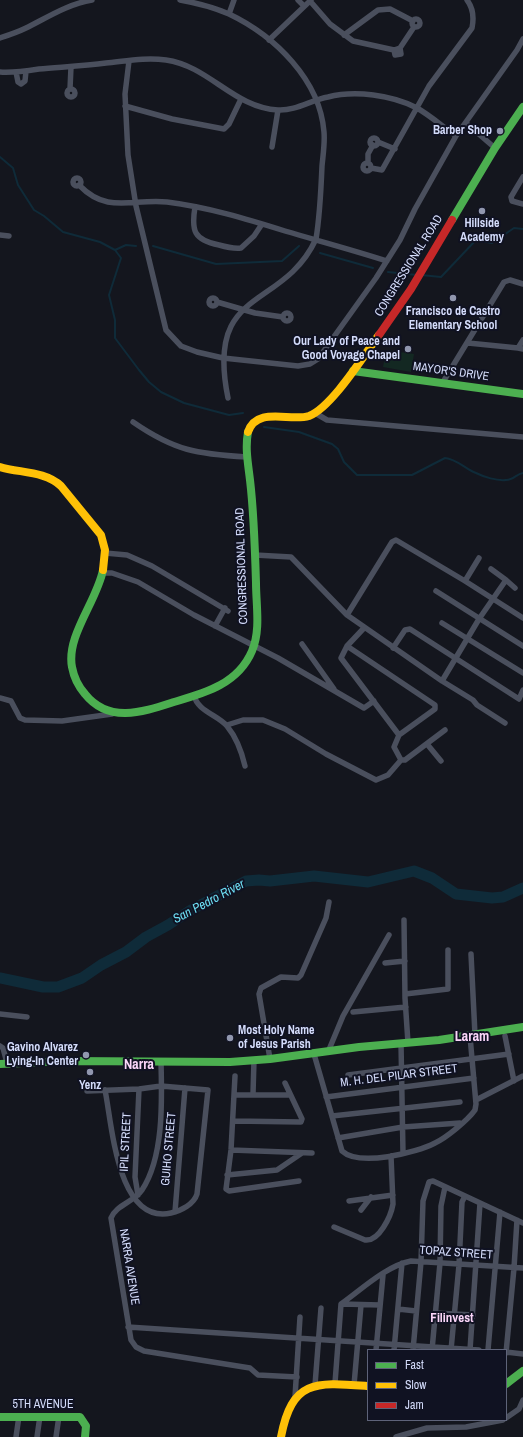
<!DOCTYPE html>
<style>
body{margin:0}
#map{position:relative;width:523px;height:1437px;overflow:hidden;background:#14161e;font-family:"Archivo Narrow",sans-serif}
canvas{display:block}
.legend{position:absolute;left:367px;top:1349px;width:140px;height:72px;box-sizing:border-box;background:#101222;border:1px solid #5e6379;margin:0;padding:5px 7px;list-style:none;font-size:12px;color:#d4dcfb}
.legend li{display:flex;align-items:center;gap:8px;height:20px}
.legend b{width:20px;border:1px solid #5e6379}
</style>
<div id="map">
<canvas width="523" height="1437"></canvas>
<ul class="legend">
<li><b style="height:5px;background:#4caf50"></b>Fast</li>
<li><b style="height:5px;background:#ffc107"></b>Slow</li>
<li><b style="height:5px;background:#c62828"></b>Jam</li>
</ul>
</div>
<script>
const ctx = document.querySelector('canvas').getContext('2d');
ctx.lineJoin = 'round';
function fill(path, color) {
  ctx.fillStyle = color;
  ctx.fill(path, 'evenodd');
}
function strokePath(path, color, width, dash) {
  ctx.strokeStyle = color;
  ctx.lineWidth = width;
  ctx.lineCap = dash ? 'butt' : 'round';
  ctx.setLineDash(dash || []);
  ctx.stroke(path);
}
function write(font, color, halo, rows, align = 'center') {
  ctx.font = font + ' "Archivo Narrow",sans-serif';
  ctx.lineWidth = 4;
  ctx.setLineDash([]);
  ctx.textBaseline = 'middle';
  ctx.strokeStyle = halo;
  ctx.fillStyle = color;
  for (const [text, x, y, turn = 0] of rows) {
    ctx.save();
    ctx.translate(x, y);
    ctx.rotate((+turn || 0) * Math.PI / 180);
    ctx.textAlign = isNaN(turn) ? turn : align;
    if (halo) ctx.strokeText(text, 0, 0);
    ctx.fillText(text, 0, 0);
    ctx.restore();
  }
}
fill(new Path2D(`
 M386 350 414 354 411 372 383 367Z`), '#132822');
strokePath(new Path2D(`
 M0 157 13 168 18 185 34 210 44 216 63 232 100 242 115 250 121 258 109 295 115 320V338L139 370 149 382 161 392 184 403 229 415 243 413
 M153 246 216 264 282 261 299 246
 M115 250 126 245 136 246
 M320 253 373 268
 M388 272 417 275
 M421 275 441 277 476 240 492 243 514 228 523 229
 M264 427 299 432 332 444 338 449 344 462 357 475H412L445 458C457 459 465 469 476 473 484 477 497 481 506 480 514 480 516 474 523 473`), '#0f2b39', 2);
strokePath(new Path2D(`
 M0 978 43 987H58L82 978 101 965 126 952 146 937 168 925 191 910 246 881 259 880 270 881 314 876 368 882 414 871 432 878 456 894 492 898 503 897 523 888`), '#0f2b39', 11);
strokePath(new Path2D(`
 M180 0C197 3 213 7 229 14 275 36 320 80 324 132 325 143 323 155 322 166 321 190 320 215 316 239 282 312 205 285 228 398
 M298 0 304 6
 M310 1 330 24 353 41 394 50 400 48 401 54 395 55 394 50
 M229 14 234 0
 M412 23a4 4 0 1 1 8 0a4 4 0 1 1-8 0Z
 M344 35 378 10 390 9 413 21
 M0 38C9 35 18 32 26 28 48 17 68 4 92 0
 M269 40 311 0
 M400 48 414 27
 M129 61 125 94 128 155 136 206 166 330 181 346 197 352 223 358 298 366 310 364 318 359 376 278 400 240 415 209 456 136 517 50 523 39
 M0 72C13 73 26 71 39 69 61 67 84 66 106 63 126 61 146 57 166 60 209 66 234 108 278 110 296 111 311 100 328 97 355 90 392 95 417 108 431 116 443 127 456 136
 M16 72 18 82 21 84 25 81 26 71
 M67 93a4 4 0 1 1 8 0a4 4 0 1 1-8 0Z
 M70 89 71 67
 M125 106 172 119 224 129 229 124 241 99
 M466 123 495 148
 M370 142a4 4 0 1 1 8 0a4 4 0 1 1-8 0Z
 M378 142 395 149
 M272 147 278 110
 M363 167a4 4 0 1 1 8 0a4 4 0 1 1-8 0Z
 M368 163V154L373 145
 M371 168 382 170 429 86 472 28C474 18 474 9 467 0
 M523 177 511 197 512 201 523 204
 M73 182a4 4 0 1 1 8 0a4 4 0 1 1-8 0Z
 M79 185C108 215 133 198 167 202 207 207 247 219 285 231 319 241 353 250 387 261
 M195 207C191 231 194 240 219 245 226 247 233 249 241 248L254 236 262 224
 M0 235 9 236
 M209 302a4 4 0 1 1 8 0a4 4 0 1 1-8 0Z
 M217 302 255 313 283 317
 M283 317a4 4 0 1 1 8 0a4 4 0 1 1-8 0Z
 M523 340 518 348 523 349
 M468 343 518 348
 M443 382 504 282 510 280 523 284
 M315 413 327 420 523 437
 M133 422C175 451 197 454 247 457
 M105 553 127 555 152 566 228 611
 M255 555 291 557 347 615 442 681 479 619 506 580 491 569
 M479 558 465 581 523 618
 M104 573H112L138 582 194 615 278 658 364 708 374 701
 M506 580 515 588
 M436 591 523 646
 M347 615 392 542 396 540 465 581
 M442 623 523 673
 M215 626 225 608
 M364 628 347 646 341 658 399 735
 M302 644 334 689
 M347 646 435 705V709L399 735 394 747 401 760H405L445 730
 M393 648 405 630 410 629 519 699 523 690
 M442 681 473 700 477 705 505 723
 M194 695C197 711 218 715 227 726 236 737 242 753 245 766
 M0 698 11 701 20 718 25 720 62 721 112 714
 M227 725 243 720H263L285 729 326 754 376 780 388 775 401 760
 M427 744 441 761
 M404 920 405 998 408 1043
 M471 954 475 1035
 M385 963 405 961
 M405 994 448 989V950
 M353 1012 406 1007
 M0 1014 27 1017
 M505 1036 514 1081
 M401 1043 403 1153
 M0 1046 3 1048 7 1063
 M328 1052 343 1016 389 935
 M314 1054 342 1151C359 1167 416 1153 435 1143 446 1138 468 1120 475 1110L476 1104 470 1036
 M270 1059 259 994 261 988 281 977 298 978 301 975 326 918 329 902
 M161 1062C162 1100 164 1157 142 1190 134 1202 116 1205 111 1218L131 1340 136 1347 144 1351 250 1368 258 1375 297 1377
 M348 1075 509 1054
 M235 1076 231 1150 226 1189 229 1191 299 1181
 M87 1091 139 1089 161 1086 208 1090 197 1194C194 1204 181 1211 171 1213 117 1225 112 1123 105 1090
 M253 1094 254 1060
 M235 1095H290
 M326 1097 474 1078
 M476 1100 523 1076
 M332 1116 460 1102
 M233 1121 301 1122 302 1119 285 1083
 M338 1138 403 1127 460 1123
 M231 1150 312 1153
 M227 1175 277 1170 302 1153
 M138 1195 135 1177 139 1089
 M349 1201 393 1195
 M361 1210 371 1197
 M175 1212 185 1088
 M334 1227 365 1240C379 1242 391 1216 393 1204L391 1156
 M342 1304 380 1305
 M398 1309 416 1311
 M435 1313 473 1315
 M128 1327 479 1350
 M376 1350 383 1275
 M394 1350 402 1263
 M413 1350 421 1262 423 1201 429 1182 433 1181 523 1223
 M432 1350 440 1263 441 1206 445 1187
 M451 1350 459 1265 462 1202 465 1196
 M470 1350 480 1203
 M488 1350 500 1212
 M506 1352 523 1354
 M506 1353 514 1268 517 1220
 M335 1383 341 1304C362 1289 386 1266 411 1261L523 1268
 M315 1385 321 1308
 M354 1385 361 1305
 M295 1397 300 1317
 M506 1418 519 1409 523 1400
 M16 1437 19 1416
 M37 1437 40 1416
 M56 1437 59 1416
 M396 1437 427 1428 466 1427 503 1420`), '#4a4f5d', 5.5);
strokePath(new Path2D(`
 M452 220 495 148 523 107
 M353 371 523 394
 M103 570C97 601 66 636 72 667 74 678 78 686 85 694 109 724 143 712 174 702 205 693 238 684 252 651 261 630 256 605 256 583 255 548 254 514 250 480 248 463 245 448 248 432
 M0 1064 68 1061 230 1062 270 1059 359 1047 439 1040 523 1027
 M506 1384 523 1371
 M0 1417H80L86 1426 85 1437`), '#4caf50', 8);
strokePath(new Path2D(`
 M248 432C257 406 290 422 309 416 332 407 364 355 379 335
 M0 467C20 473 45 471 61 486L101 535 105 550 103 570
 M281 1437C292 1379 316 1382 368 1386`), '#ffc107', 8);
strokePath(new Path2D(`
 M379 335 411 289 452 220`), '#c62828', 8);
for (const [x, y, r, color] of [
 [500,131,4,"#9197ae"],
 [482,211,4,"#9197ae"],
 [453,298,4,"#9197ae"],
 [408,349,4,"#9197ae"],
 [230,1038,4,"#9197ae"],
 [86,1055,4,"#9197ae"],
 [90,1072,4,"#9197ae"]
]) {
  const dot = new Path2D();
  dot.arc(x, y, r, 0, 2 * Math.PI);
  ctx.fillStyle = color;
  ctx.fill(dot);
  strokePath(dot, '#101222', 1.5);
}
write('bold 12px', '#d4dcfb', '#101222', [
 ["Barber Shop",492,131],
 ["Hillside",482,224,"center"],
 ["Academy",482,238,"center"],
 ["Francisco de Castro",453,312,"center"],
 ["Elementary School",453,326,"center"],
 ["Our Lady of Peace and",400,342],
 ["Good Voyage Chapel",400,356],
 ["Most Holy Name",238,1031,"left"],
 ["of Jesus Parish",238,1045,"left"],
 ["Gavino Alvarez",78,1048],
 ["Lying-In Center",78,1062],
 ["Yenz",90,1086,"center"]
], 'right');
write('12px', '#d4dcfb', '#101222', [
 ["CONGRESSIONAL ROAD",409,266,-58],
 ["MAYOR'S DRIVE",451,372,8],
 ["CONGRESSIONAL ROAD",242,566,-92],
 ["M. H. DEL PILAR STREET",399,1076,-7],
 ["IPIL STREET",126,1142,-87],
 ["GUIHO STREET",169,1149,-85],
 ["TOPAZ STREET",456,1253,4],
 ["NARRA AVENUE",129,1267,81],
 ["5TH AVENUE",43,1405]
]);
write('italic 13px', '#6cddf2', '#101222', [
 ["San Pedro River",209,902,-28]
]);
write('bold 13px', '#fbd6f9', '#101222', [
 ["Filinvest",452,1319]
]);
write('bold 14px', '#fbd6f9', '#101222', [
 ["Laram",472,1037],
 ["Narra",139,1065]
]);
</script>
